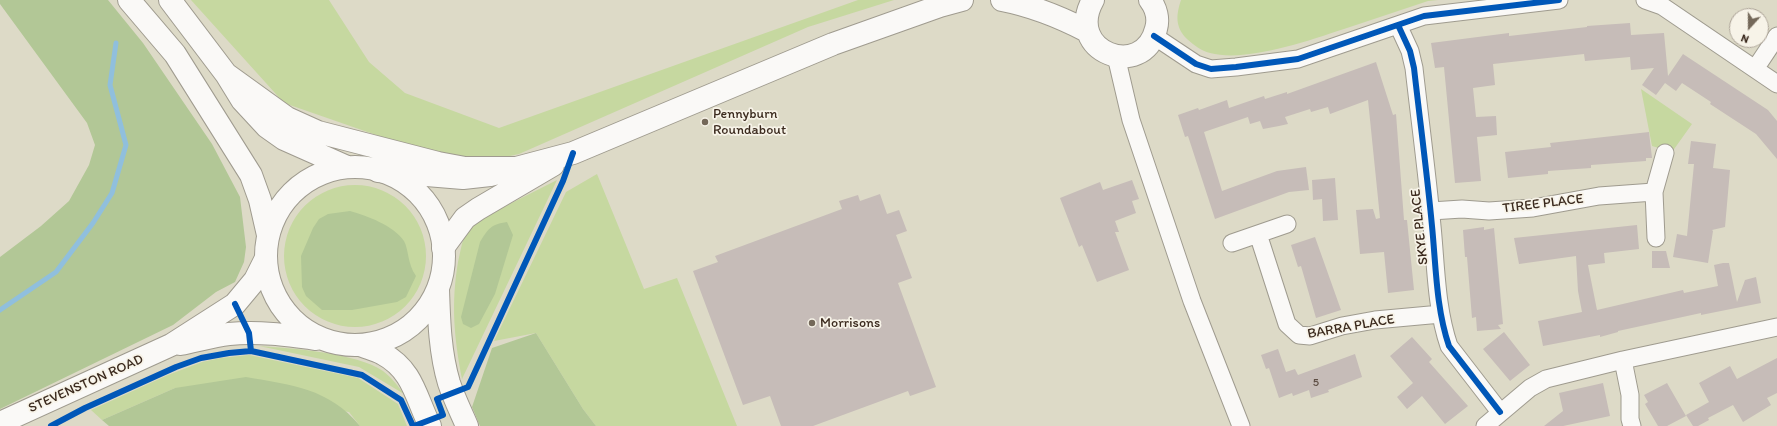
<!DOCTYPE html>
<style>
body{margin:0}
#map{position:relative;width:1777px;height:426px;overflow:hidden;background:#dddac7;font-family:Itim,sans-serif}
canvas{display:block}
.north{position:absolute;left:1729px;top:8px;width:40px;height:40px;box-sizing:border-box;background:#f7f3e8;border:1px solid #aca397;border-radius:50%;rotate:201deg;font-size:11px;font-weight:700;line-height:16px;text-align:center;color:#3b2a1e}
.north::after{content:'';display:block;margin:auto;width:14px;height:18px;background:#746859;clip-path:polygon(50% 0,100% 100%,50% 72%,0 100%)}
</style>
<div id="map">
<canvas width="1777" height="426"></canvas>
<div class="north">N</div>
</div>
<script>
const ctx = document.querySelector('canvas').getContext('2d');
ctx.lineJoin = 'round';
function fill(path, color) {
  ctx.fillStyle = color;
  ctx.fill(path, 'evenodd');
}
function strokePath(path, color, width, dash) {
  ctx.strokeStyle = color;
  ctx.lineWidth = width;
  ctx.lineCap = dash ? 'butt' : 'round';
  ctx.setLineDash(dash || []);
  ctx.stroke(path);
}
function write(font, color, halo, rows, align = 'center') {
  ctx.font = font + ' Itim,sans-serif';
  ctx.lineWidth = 3.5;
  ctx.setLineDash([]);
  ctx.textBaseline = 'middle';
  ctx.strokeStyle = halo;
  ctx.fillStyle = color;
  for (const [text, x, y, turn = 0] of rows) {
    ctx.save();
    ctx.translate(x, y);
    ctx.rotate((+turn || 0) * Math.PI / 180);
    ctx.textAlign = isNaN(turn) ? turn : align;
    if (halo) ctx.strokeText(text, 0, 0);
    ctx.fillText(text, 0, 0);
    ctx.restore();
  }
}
fill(new Path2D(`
 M191 0H329L369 62 405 93 499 128 858 0H894L808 27 519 154 487 161 428 153 284 103Z
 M1181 0H1438L1428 1C1402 10 1376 18 1350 27 1313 39 1248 63 1210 53 1201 51 1194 45 1187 39 1175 27 1176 15 1181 0Z
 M1641 89 1692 124 1672 152 1652 146Z
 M597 174 644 289 677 278 737 426H596L583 409 536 333 494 341 566 192Z
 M557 180 462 379C454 337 451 304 458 262 460 254 461 245 464 238 468 230 473 224 480 219Z
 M284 256a71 71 0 1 1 142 0a71 71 0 1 1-142 0Z
 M259 346C291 348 357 353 383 371 391 377 398 386 404 394L359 367Z
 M249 355 358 378 398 404 407 426H360L349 412 175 388 102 420 91 410 168 375 202 362 221 358Z`), '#c6d8a0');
fill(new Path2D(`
 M0 0H108L143 43 212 144 240 197 246 247 244 262 235 282 216 292 173 325 0 409V257L41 226 69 201 89 165 95 145 87 123 0 4Z
 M350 211C367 216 393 225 404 241 409 250 407 263 416 276L406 297 397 302 352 310H322L306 296 302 287 301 256 313 228 319 219 328 214Z
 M507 222 513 235 495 294 479 324 471 328 463 324 461 317 480 242C488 229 491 224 507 222Z
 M536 333 583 409 596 426H480L472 407 492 348Z
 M246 377C291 385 329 388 360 426H109L102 420 175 388Z`), '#b2c796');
strokePath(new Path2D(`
 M0 310 56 272 93 223 112 193 126 145 110 85 116 43`), '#90bfdd', 5);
fill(new Path2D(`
 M1630 23 1631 35 1664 33 1668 76 1683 54 1768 110 1777 121V159L1756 134 1710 104 1711 102 1682 83 1676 91 1665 83 1656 95 1642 85 1654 68 1631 70 1630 57 1585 61 1584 54 1493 64 1495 85 1473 88 1476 117 1496 116 1497 135 1477 137 1481 181 1455 183 1444 67 1435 68 1431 43 1509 33V36L1587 27V26Z
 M1376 62 1393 115 1396 114 1404 220H1407L1414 290 1388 293 1384 252 1360 254 1356 210 1373 209 1376 219 1380 218 1368 100 1330 114 1328 107 1311 112 1310 109 1285 117 1288 124 1279 126 1263 129 1260 121 1250 124 1248 117 1204 132 1222 191 1277 171 1306 167 1309 190 1289 192 1215 219 1188 136 1185 137 1178 115 1198 108 1199 110 1227 100 1229 108 1264 96 1265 99 1287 92V94Z
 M1649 132 1652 158H1646V161L1591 165V168L1548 171V174L1508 178 1505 152 1551 147 1550 143Z
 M1691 141 1716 144 1713 168 1730 170 1725 227 1712 230 1713 231 1708 263 1673 257 1677 234 1687 236 1694 164H1688Z
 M1335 178 1338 220 1323 221 1322 199 1313 200 1312 180Z
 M1132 180 1139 199 1132 201 1136 213 1115 221 1119 232H1115L1129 270 1097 282 1082 245 1079 247 1060 198 1100 182 1103 190Z
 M880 194 887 214 899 210 907 231 896 235 912 278 898 283 936 387 910 396 908 391 813 426H781L770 396 743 405 693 271 718 262 715 256 842 209 839 201 858 195 860 201Z
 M1637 225 1639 249 1604 253 1605 263 1588 265 1597 310 1683 290 1684 293 1718 286 1714 265 1723 263H1729L1737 302 1745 280 1756 277 1761 303 1701 315V313L1618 331V332L1600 337V335L1543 346 1538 321 1582 312 1578 291 1576 256 1519 264 1514 238Z
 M1484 227V230L1494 228 1503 324 1498 325 1501 329 1477 331 1476 317 1472 318 1467 257H1465L1463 230Z
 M1315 237 1341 310 1316 318 1301 266 1298 267 1291 245Z
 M1652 251H1666L1670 268H1652Z
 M1504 332 1530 365 1510 381 1483 349Z
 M1412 337 1432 359 1429 362 1468 406 1445 424 1422 396 1407 409 1397 397 1413 383 1390 356Z
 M1278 349 1286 372 1295 369 1298 375 1355 354 1362 377 1328 390 1329 392 1311 398 1309 390 1293 396 1292 393 1279 398 1269 368 1266 369 1261 355Z
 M1777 358V393L1767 398 1771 405 1743 422 1733 405 1708 418 1709 420 1698 426H1693L1686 415 1709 402 1699 383 1730 366 1737 379Z
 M1603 383 1610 416 1563 426H1544L1563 411 1559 393Z
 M1667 383 1686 416 1667 426H1658L1645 404 1648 402 1644 395Z`), '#c6bcb8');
const street = new Path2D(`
 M1645 0 1662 6 1777 84
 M1398 25 1410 51 1414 68C1420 121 1427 173 1432 226 1436 266 1436 308 1449 346L1500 412
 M1154 36 1196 64 1211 69 1236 67 1298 59 1424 16 1559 0
 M1116 56 1131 120 1192 301 1241 426
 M1755 69 1777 36
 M1431 211 1462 209 1489 211 1533 208 1599 196 1654 192
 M1258 234 1287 324 1299 335 1310 336 1342 326 1375 320 1441 314
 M1656 238 1654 192 1665 153
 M1232 243 1287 224
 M1623 360 1630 395V419L1632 426
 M1485 426 1530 388 1546 379 1623 360 1777 327`);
const primary = new Path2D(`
 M1002 0C1033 6 1060 17 1087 31
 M1093 0C1064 52 1143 81 1156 29 1159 19 1156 8 1150 0
 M378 171 463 178 490 175 573 153 833 44 940 6 962 0
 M443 248 465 218 478 209 553 165`);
const highway = new Path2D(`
 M129 0 175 54 251 175 260 200 268 235
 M170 0 226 74 242 100 267 127 284 139 347 167
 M226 74 287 118 318 132 438 163 465 168H516
 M266 256a89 89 0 1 1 178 0a89 89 0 1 1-178 0Z
 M438 289C439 321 440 353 449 383 454 398 461 412 467 426
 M180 344C196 341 212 336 229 334 258 331 287 335 316 339
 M360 345C367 348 376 350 383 354 413 370 416 398 430 426
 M0 423 171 345 235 304 255 280 265 260`);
strokePath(street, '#9f9b8f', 19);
strokePath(primary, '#9f9b8f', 24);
strokePath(highway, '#9f9b8f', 24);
strokePath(street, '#faf9f7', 17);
strokePath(primary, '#faf9f7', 22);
strokePath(highway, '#faf9f7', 22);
strokePath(new Path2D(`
 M1398 25 1410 51 1414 68C1420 121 1427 173 1432 226 1436 266 1436 308 1449 346L1500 412
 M1154 36 1196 64 1211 69 1236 67 1298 59 1424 16 1559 0
 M235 304 249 333 251 351
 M51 426 85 408 176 367 201 358 229 353 251 351 362 375 401 400 413 426
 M414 426 443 415 437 399 468 387 563 181 573 153`), '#0057b8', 6);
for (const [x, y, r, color] of [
 [705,122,4,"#746859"],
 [812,323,4,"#746859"]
]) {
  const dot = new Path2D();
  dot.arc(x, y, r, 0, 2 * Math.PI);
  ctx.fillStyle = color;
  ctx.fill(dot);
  strokePath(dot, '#f7f3e8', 1.5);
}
write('12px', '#5e4e44', null, [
 ["5",1316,383]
]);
write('14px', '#3b2a1e', '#f7f3e8', [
 ["Pennyburn",713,114],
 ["Roundabout",713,130],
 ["Morrisons",820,323]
], 'left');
write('14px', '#3b2a1e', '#f7f3e8', [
 ["TIREE PLACE",1543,204,-7],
 ["SKYE PLACE",1420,227,-96],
 ["BARRA PLACE",1351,327,-10],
 ["STEVENSTON ROAD",86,384,-24]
]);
</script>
